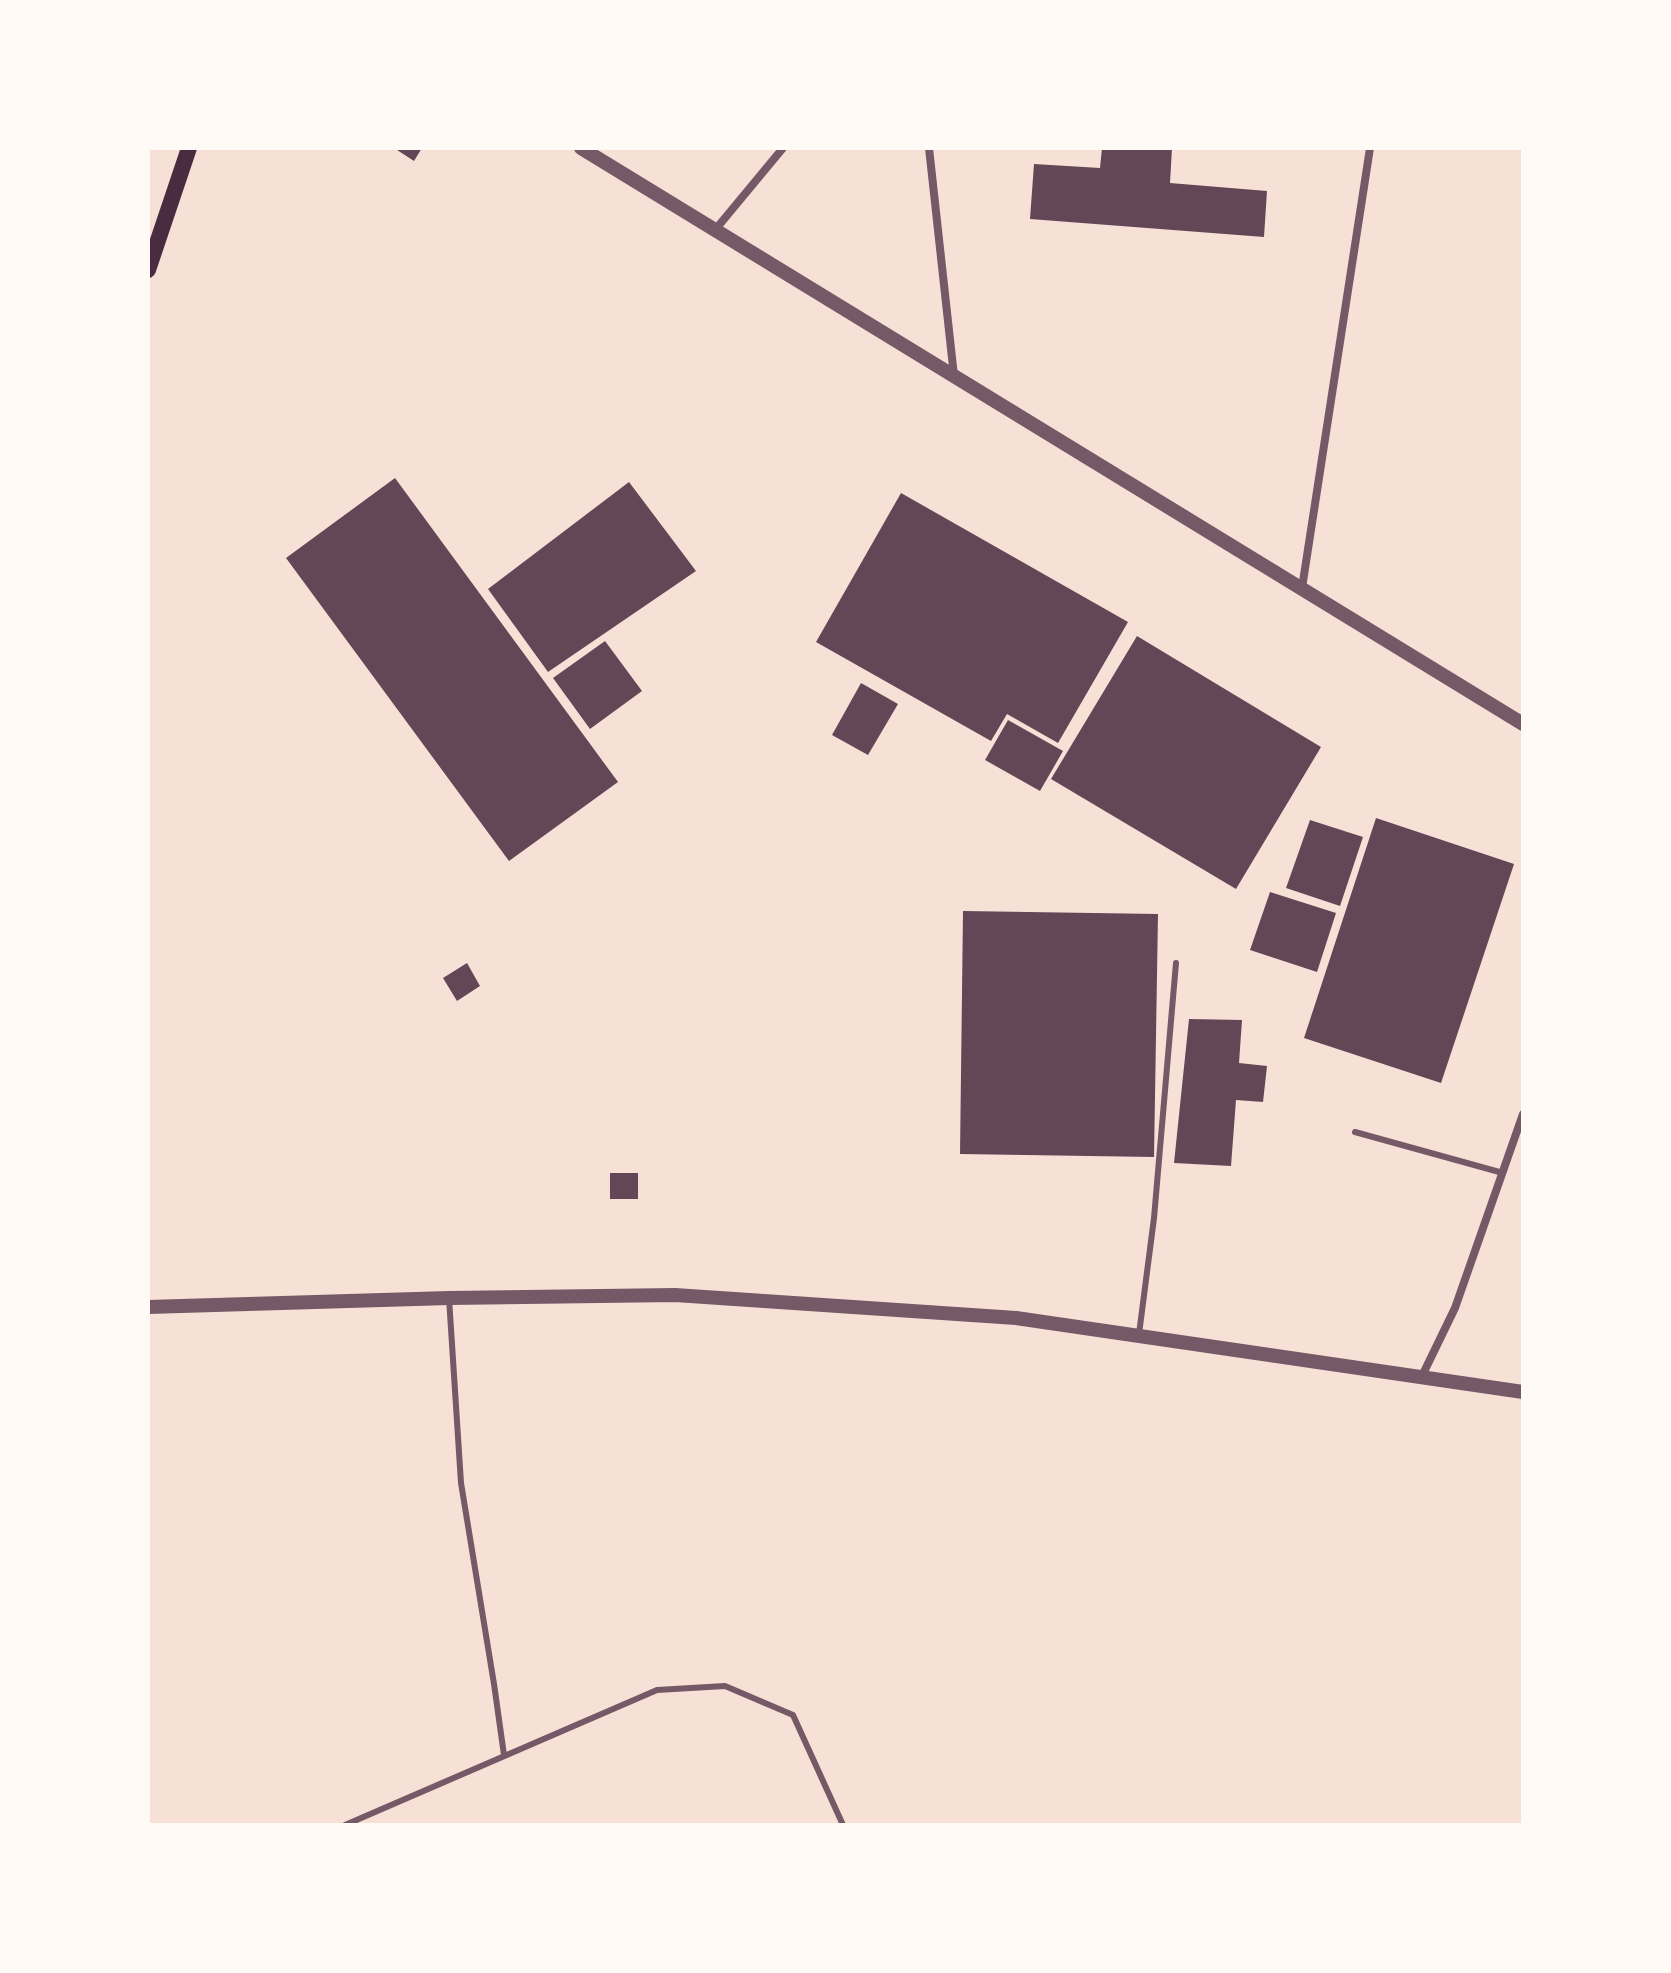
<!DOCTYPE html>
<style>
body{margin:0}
#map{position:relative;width:1671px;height:1973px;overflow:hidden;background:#f7e1d7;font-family:"Fira Sans Condensed",sans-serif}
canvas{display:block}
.frame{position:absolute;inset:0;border:150px solid #fffaf5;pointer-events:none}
</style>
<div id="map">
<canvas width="1671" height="1973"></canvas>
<div class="frame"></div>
</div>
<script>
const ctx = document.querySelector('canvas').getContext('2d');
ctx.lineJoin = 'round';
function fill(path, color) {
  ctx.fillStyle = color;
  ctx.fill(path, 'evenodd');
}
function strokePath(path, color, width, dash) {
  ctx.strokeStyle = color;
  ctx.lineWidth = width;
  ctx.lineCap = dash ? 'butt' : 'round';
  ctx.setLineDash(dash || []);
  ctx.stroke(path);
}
fill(new Path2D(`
 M394 148H422L414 161Z
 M1102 148H1172L1170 183 1267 191 1264 237 1030 219 1034 164 1100 168Z
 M395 478 618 782 509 861 286 558Z
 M629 482 696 571 548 672 488 589Z
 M901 493 1128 622 1058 743 1007 714 991 741 816 642Z
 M1137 636 1321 747 1236 889 1051 779Z
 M605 641 642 691 590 729 553 678Z
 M861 683 898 704 868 755 832 735Z
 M1008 720 1063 751 1040 791 985 760Z
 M1376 818 1514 864 1441 1083 1304 1038Z
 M1310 820 1363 837 1340 906 1286 888Z
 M1270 892 1336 913 1317 972 1250 950Z
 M963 911 1158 914 1154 1157 960 1154Z
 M467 963 480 986 457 1001 443 978Z
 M1189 1019 1242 1020 1239 1063 1267 1066 1263 1102 1236 1100 1231 1166 1174 1163Z
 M610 1173H638V1199H610Z`), '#644757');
strokePath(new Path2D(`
 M1355 1132 1503 1173
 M449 1298 461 1483 494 1684 504 1755
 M1139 1334 1154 1218 1176 963
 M345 1825 657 1690 725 1686 793 1715 843 1825`), '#755966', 6);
strokePath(new Path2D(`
 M929 148 954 376
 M715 230 783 148
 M1302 588 1370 148
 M1422 1376 1455 1308 1523 1114`), '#755966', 8);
strokePath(new Path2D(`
 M581 148 1523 724
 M148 1307 449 1298 675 1295 1016 1318 1523 1392`), '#755966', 14);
strokePath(new Path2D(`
 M148 270 189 148`), '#4a2c40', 16);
</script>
